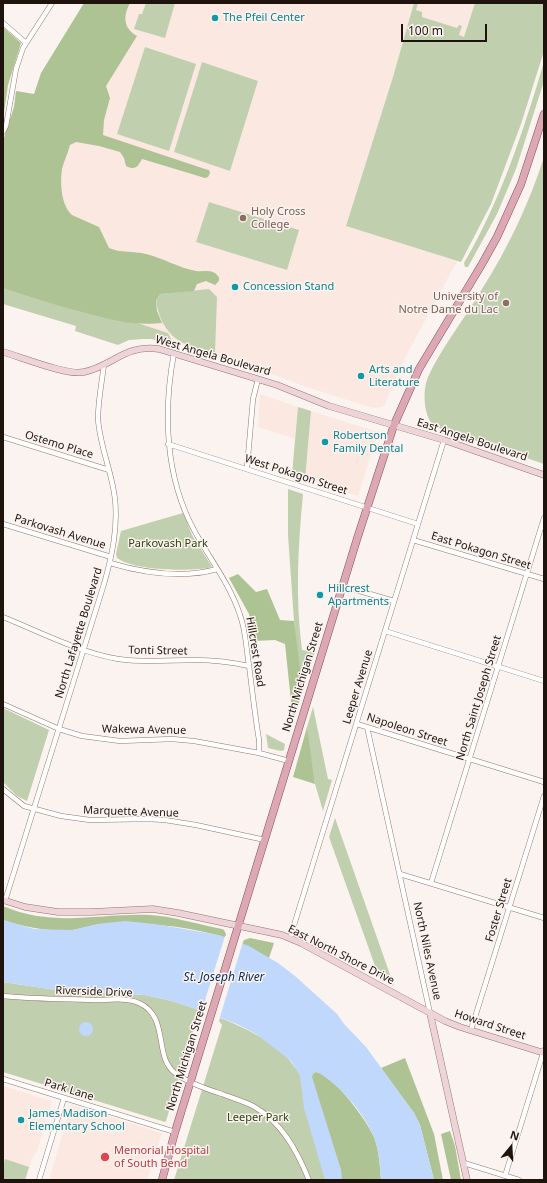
<!DOCTYPE html>
<style>
body{margin:0}
#map{position:relative;width:547px;height:1183px;overflow:hidden;background:#faf3ef;font-family:"Noto Sans",sans-serif}
canvas{display:block}
.frame{position:absolute;inset:0;border:4px solid #1f130e;pointer-events:none}
.north{position:absolute;left:491px;top:1127px;width:40px;height:40px;-webkit-text-stroke:3px #faf3ef;paint-order:stroke;rotate:18deg;font-size:11px;font-weight:700;line-height:16px;text-align:center;color:#1f130e}
.north::after{content:'';display:block;margin:auto;width:14px;height:18px;background:#1f130e;clip-path:polygon(50% 0,100% 100%,50% 72%,0 100%)}
.scale{position:absolute;left:401px;top:24px;width:86px;height:18px;box-sizing:border-box;border:2px solid #1f130e;border-top:0;padding-left:5px;font-size:12px;line-height:14px;white-space:nowrap;color:#1f130e;-webkit-text-stroke:3px #faf3ef;paint-order:stroke}
</style>
<div id="map">
<canvas width="547" height="1183"></canvas>
<div class="frame"></div>
<div class="north">N</div>
<div class="scale">100 m</div>
</div>
<script>
const ctx = document.querySelector('canvas').getContext('2d');
ctx.lineJoin = 'round';
function fill(path, color) {
  ctx.fillStyle = color;
  ctx.fill(path, 'evenodd');
}
function strokePath(path, color, width, dash) {
  ctx.strokeStyle = color;
  ctx.lineWidth = width;
  ctx.lineCap = dash ? 'butt' : 'round';
  ctx.setLineDash(dash || []);
  ctx.stroke(path);
}
function write(font, color, halo, rows, align = 'center') {
  ctx.font = font + ' "Noto Sans",sans-serif';
  ctx.lineWidth = 3;
  ctx.setLineDash([]);
  ctx.textBaseline = 'middle';
  ctx.strokeStyle = halo;
  ctx.fillStyle = color;
  for (const [text, x, y, turn = 0] of rows) {
    ctx.save();
    ctx.translate(x, y);
    ctx.rotate((+turn || 0) * Math.PI / 180);
    ctx.textAlign = isNaN(turn) ? turn : align;
    if (halo) ctx.strokeText(text, 0, 0);
    ctx.fillText(text, 0, 0);
    ctx.restore();
  }
}
fill(new Path2D(`
 M111 3H544L474 235 451 272 405 358 385 404 382 407 373 408 303 386 283 378 172 341 168 333 3 279V177Z
 M260 394 298 407 295 439 258 427Z
 M311 411 378 432 358 496 305 480Z
 M3 1086 52 1101 37 1151 32 1158 26 1180H3Z
 M71 1105 162 1133 147 1180H49Z`), '#fbe9e1');
fill(new Path2D(`
 M146 3H175L165 38 134 29 139 14H142Z
 M414 3H418L416 10 422 12V17L457 28 459 25 462 26 459 35 464 37 475 3H544V51L521 124 491 204 461 262 346 226 393 77Z
 M145 47 196 64 169 151 117 134Z
 M202 62 258 81 230 171 174 152Z
 M544 62V81L516 169 497 214 468 267H465L464 263C501 200 523 132 544 62Z
 M544 157V464L433 426C424 414 422 392 428 377 441 348 466 317 482 289 508 248 529 204 544 157Z
 M209 202 299 230 287 270 196 242Z
 M3 279 168 333 172 341 168 345 152 339H143L129 340 118 345 75 331 76 326 3 304Z
 M209 289 217 297 215 353C181 347 161 335 156 300L160 294Z
 M298 407 311 411 305 480 292 474Z
 M288 489 303 494C298 546 295 598 302 650L315 652 303 691 295 635 288 535Z
 M183 513 192 535 212 567C190 572 136 571 117 558L116 554 121 531Z
 M313 707 328 779 332 780 323 811 315 784 308 740 307 727Z
 M3 708 49 730 27 801 17 796 3 782Z
 M266 734 285 744 284 750 281 751 268 748Z
 M335 818 394 986 379 977 329 837Z
 M3 982 56 990 145 995 172 1001 202 1011 201 1016 197 1018 166 1121 165 1122 3 1072Z
 M220 1018C244 1027 282 1045 295 1068L314 1072 381 1180H174L222 1025 219 1021Z
 M5 1159 29 1167 25 1180H3V1167Z`), '#c0cfae');
fill(new Path2D(`
 M84 3H130C123 16 123 28 137 36L106 86 110 98 104 120 103 135 205 169 209 170 210 173 208 177 205 178 142 159C138 166 136 171 126 166L124 158 120 152 99 146 76 142 70 145C68 153 64 161 62 169 60 183 61 205 72 215L99 227 109 248C120 253 134 251 146 254 163 258 179 268 196 271 203 272 212 269 217 275 221 278 219 282 215 285L206 281 197 284 194 291 160 294 156 300 157 311 162 323C136 326 111 320 86 313 58 306 31 297 3 288V141L14 107 16 91 34 94 41 73Z
 M3 27 21 43 8 85 3 119Z
 M238 574 256 592 267 589 280 620 294 621 303 691 293 720 285 644 275 640 254 641 249 614 229 578Z
 M307 727 315 784 293 777Z
 M3 906C54 928 98 913 150 915 172 916 200 925 222 929L224 930 226 934 225 938C186 924 140 923 100 924 91 925 82 929 73 930 49 932 25 927 3 920Z
 M250 938 274 943 269 958 242 944 244 940Z
 M405 1058 434 1134 443 1180H434L420 1125 414 1113 381 1068Z
 M315 1072C331 1071 368 1122 374 1137 379 1150 380 1166 381 1180H342L341 1170 312 1077Z
 M450 1131 455 1146 461 1180H451L441 1134Z`), '#adc394');
fill(new Path2D(`
 M3 920 34 929 72 930 98 924 125 921 155 924 219 935 249 946 278 963 295 976 337 1014 344 1024 366 1047 414 1113 420 1125 434 1180H381C380 1166 379 1150 374 1137 364 1113 340 1085 317 1072L313 1073 312 1077 341 1170 342 1180H325L304 1108 300 1076 291 1061 256 1034 237 1024 202 1011 172 1001 145 995 56 990 3 982Z
 M79 1029a7 7 0 1 1 14 0a7 7 0 1 1-14 0Z`), '#c0d8fb');
fill(new Path2D(`
 M225 936 243 942 219 1020 201 1013Z`), '#faf3ef');
const street = new Path2D(`
 M3 23 25 42
 M3 132 6 126 16 69 23 48 52 3
 M174 353C163 412 165 476 194 530 209 558 230 584 240 615 246 631 246 648 249 665 252 690 255 715 259 740V753
 M3 437 109 470
 M168 444 418 524
 M247 468 253 399 258 379
 M3 524 111 557
 M413 540 544 579
 M110 563C144 573 182 579 217 569
 M356 590 394 601
 M3 617C40 632 78 652 118 659 143 663 168 660 194 660 213 660 231 662 249 666
 M385 631 544 681
 M3 704 59 729 82 736 120 741 172 739 194 741 259 753 289 761
 M357 724 544 782
 M367 727 430 1013
 M3 789 24 806 61 816 90 820 148 819 165 820 196 825 265 840
 M400 874 544 918
 M431 883 544 518
 M5 901 104 584C112 556 118 528 115 499 112 472 100 447 98 419 98 400 102 382 104 364
 M290 938 444 440
 M3 996C33 999 64 999 94 1000 108 1000 126 997 139 1003 170 1017 153 1056 175 1073 188 1083 206 1089 222 1094 232 1098 243 1101 253 1106 282 1122 297 1151 309 1180
 M471 1030 544 796
 M3 1079 175 1132
 M464 1163 519 1180
 M505 1176 544 1050
 M39 1180 64 1098`);
const secondary = new Path2D(`
 M3 352C21 357 68 376 84 372 113 366 125 344 159 349L277 385 329 406 444 440 544 475
 M3 900 25 907 58 912H91L153 909 178 913 282 935 301 943 445 1021 460 1027 544 1053
 M430 1013 467 1180`);
const primary = new Path2D(`
 M162 1180 175 1132 357 539 394 425 419 369 482 264 497 237 521 184 544 114`);
strokePath(street, '#957667', 5.5);
strokePath(secondary, '#957667', 7);
strokePath(primary, '#8b4e58', 8);
strokePath(street, '#fff', 4.5);
strokePath(secondary, '#eed4d9', 6);
strokePath(primary, '#dca8b3', 7);
for (const [x, y, r, color] of [
 [215,18,4,"#0f9aa8"],
 [243,218,4,"#8d6e63"],
 [235,287,4,"#0f9aa8"],
 [506,303,4,"#8d6e63"],
 [361,376,4,"#0f9aa8"],
 [325,442,4,"#0f9aa8"],
 [320,595,4,"#0f9aa8"],
 [21,1120,4,"#0f9aa8"],
 [105,1157,5,"#e0444e"]
]) {
  const dot = new Path2D();
  dot.arc(x, y, r, 0, 2 * Math.PI);
  ctx.fillStyle = color;
  ctx.fill(dot);
  strokePath(dot, '#faf3ef', 1.5);
}
write('11px', '#0d838f', '#faf3ef', [
 ["The Pfeil Center",223,18],
 ["Concession Stand",243,287],
 ["Arts and",369,370],
 ["Literature",369,383],
 ["Robertson",333,436],
 ["Family Dental",333,449],
 ["Hillcrest",328,589],
 ["Apartments",328,602],
 ["James Madison",29,1114],
 ["Elementary School",29,1127]
], 'left');
write('11px', '#785e54', '#faf3ef', [
 ["Holy Cross",251,212],
 ["College",251,225],
 ["University of",498,297,"right"],
 ["Notre Dame du Lac",498,310,"right"]
], 'left');
write('11px', '#1f130e', '#faf3ef', [
 ["West Angela Boulevard",213,356,16],
 ["East Angela Boulevard",472,440,18],
 ["Ostemo Place",59,445,17],
 ["West Pokagon Street",296,475,18],
 ["Parkovash Avenue",60,532,17],
 ["East Pokagon Street",481,551,17],
 ["North Lafayette Boulevard",79,633,-73],
 ["Tonti Street",158,651,1],
 ["Hillcrest Road",255,652,81],
 ["North Michigan Street",303,677,-73],
 ["Leeper Avenue",358,687,-73],
 ["North Saint Joseph Street",479,698,-73],
 ["Wakewa Avenue",144,730,1],
 ["Napoleon Street",407,730,18],
 ["Marquette Avenue",131,812,2],
 ["Foster Street",499,910,-73],
 ["North Niles Avenue",427,951,78],
 ["East North Shore Drive",341,955,27],
 ["Riverside Drive",94,992,2],
 ["Howard Street",490,1025,18],
 ["North Michigan Street",187,1056,-73],
 ["Park Lane",69,1090,17]
]);
write('11px', '#2d400c', '#faf3ef', [
 ["Parkovash Park",168,544],
 ["Leeper Park",258,1118]
]);
write('11px', '#be3a42', '#faf3ef', [
 ["Memorial Hospital",114,1151],
 ["of South Bend",114,1164]
], 'left');
write('italic 12px', '#0c2e61', '#faf3ef', [
 ["St. Joseph River",224,978]
]);
</script>
